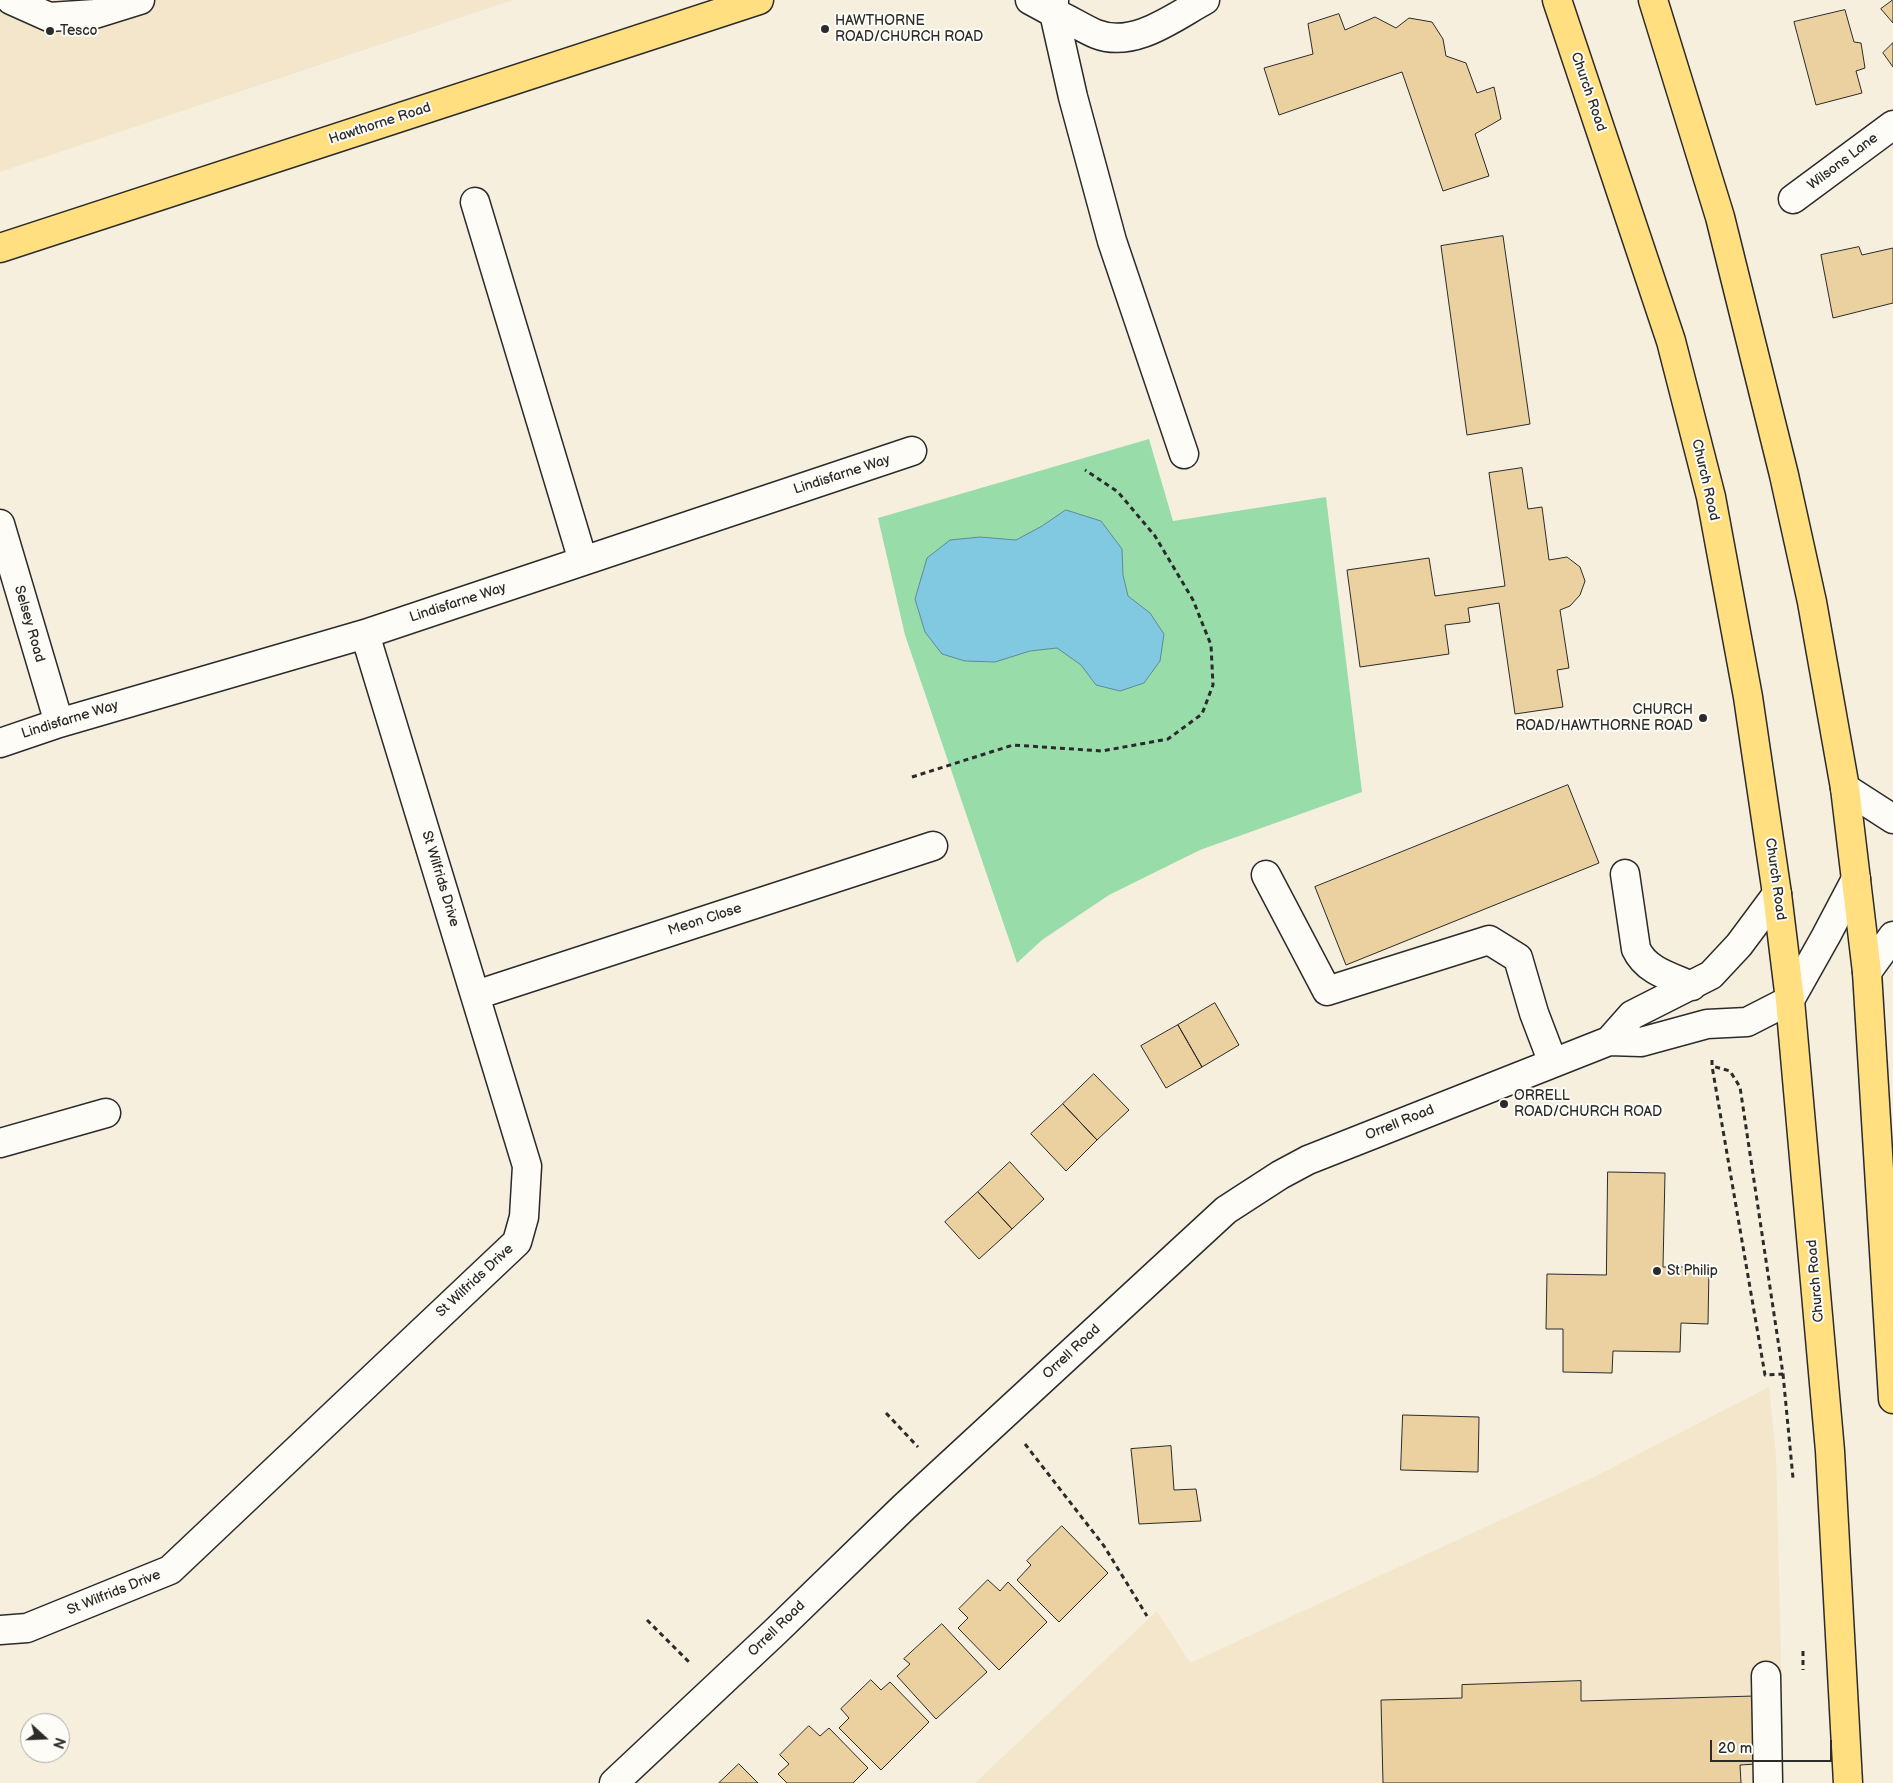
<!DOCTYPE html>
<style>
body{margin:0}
#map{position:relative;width:1893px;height:1783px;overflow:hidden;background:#f7efdd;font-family:"Balsamiq Sans",sans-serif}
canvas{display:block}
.north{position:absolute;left:20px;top:1713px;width:50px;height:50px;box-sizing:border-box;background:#fdfcf7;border:1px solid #a9a8a5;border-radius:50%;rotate:110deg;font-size:14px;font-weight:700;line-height:20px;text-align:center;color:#2b2b2b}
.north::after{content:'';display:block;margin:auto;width:18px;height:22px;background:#2b2b2b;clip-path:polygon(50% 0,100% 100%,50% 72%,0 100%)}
.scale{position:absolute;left:1710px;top:1740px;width:122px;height:22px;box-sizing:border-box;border:2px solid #2b2b2b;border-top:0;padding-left:6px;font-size:15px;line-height:18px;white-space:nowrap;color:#2b2b2b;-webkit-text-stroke:4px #fdfcf7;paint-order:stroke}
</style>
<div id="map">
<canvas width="1893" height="1783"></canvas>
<div class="north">N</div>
<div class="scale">20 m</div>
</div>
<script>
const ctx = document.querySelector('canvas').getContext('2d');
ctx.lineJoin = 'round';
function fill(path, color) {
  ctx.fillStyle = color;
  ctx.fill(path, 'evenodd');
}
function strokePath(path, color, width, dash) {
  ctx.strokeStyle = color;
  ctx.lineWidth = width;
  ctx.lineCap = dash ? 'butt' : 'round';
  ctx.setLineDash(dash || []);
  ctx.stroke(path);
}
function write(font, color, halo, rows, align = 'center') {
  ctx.font = font + ' "Balsamiq Sans",sans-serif';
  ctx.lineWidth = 4;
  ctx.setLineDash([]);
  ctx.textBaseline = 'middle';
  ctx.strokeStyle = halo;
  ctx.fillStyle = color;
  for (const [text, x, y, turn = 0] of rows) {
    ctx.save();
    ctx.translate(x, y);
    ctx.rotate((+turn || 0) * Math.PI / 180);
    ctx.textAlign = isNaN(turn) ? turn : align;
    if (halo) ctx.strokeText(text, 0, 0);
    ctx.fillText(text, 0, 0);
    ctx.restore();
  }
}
fill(new Path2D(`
 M0 0H513L0 172Z
 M1769 1387 1776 1455 1784 1783H975L1157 1611 1190 1663 1592 1478Z`), '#f3e6ca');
fill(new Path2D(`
 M1149 439 1173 521 1326 497 1362 792 1200 850 1109 895 1042 940 1017 963 905 635 878 518Z`), '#98dda9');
const water = new Path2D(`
 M1066 510 1101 521 1122 549 1123 575 1128 596 1150 613 1164 634 1160 661 1144 683 1120 691 1096 685 1081 665 1057 648 1030 651 995 662 965 661 942 654 925 632 915 599 927 558 950 540 980 537 1016 540 1042 526Z`);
fill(water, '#81c9e1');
strokePath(water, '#5f8a98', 1);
const building = new Path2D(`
 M1893 0V23L1881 9Z
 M1845 10 1854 42 1861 43 1865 68 1856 71 1862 93 1816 105 1794 22Z
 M1339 14 1345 30 1375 17 1396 28 1409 18 1432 22 1443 39 1446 56 1466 63 1477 93 1494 87 1501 119 1475 134 1489 176 1443 191 1402 72 1279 115 1264 68 1313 54 1308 24Z
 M1893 43V67L1883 53Z
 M1503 236 1530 424 1467 435 1441 246Z
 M1859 247 1862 255 1893 248V303L1833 318 1821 255Z
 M1522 468 1528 509 1542 507 1549 560 1567 557 1580 567 1585 581 1580 595 1570 606 1560 610 1569 668 1557 670 1563 707 1515 714 1499 603 1468 608 1470 622 1445 625 1449 654 1360 667 1347 570 1429 558 1435 596 1505 586 1489 473Z
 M1568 785 1599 863 1346 965 1315 887Z
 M1215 1003 1239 1045 1202 1067 1178 1025Z
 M1178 1025 1202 1067 1166 1088 1141 1046Z
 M1094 1074 1129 1110 1097 1140 1063 1104Z
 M1063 1104 1097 1140 1066 1171 1031 1134Z
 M1010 1162 1044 1199 1012 1229 978 1192Z
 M1608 1172 1665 1173 1663 1267H1709L1708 1324 1681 1323 1680 1352 1613 1351 1612 1373 1563 1372V1329H1546L1547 1274 1606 1275Z
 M978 1192 1012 1229 979 1259 945 1222Z
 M1403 1415 1479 1417 1478 1472 1401 1470Z
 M1171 1446 1174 1490 1196 1489 1201 1521 1139 1524 1131 1449Z
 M1062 1526 1108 1573 1059 1622 1017 1580 1031 1565 1027 1561Z
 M988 1580 1000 1591 1008 1582 1047 1622 999 1670 958 1628 968 1618 959 1609Z
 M942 1624 987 1672 936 1719 897 1676 910 1664 904 1659Z
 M871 1680 881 1690 890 1682 929 1722 881 1770 839 1728 849 1718 841 1709Z
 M1581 1681V1701L1754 1696 1756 1764 1740 1765 1741 1783H1383L1381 1700 1462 1698V1685Z
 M809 1726 820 1736 829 1728 868 1768 853 1783H787L778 1774 789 1764 780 1755Z
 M739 1764 758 1783H719Z`);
fill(building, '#ead19f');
strokePath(building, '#2b2b2b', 1);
const minor = new Path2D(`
 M11 0 49 17 95 14 140 0
 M1030 0 1054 13 1073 97 1112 241 1184 454
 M1054 0V13C1069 19 1082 28 1096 34 1134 49 1174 17 1205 0
 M1793 199 1893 125
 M475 202 583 561
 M0 524 59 723
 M0 743 59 723 365 634 912 451
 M1845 788 1893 819
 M1625 874 1636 949C1646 971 1671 977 1692 986
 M1266 875 1327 991 1489 940 1518 958 1534 1013 1553 1063
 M1867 972 1893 936
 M476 995 933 846
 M1609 1041 1632 1015 1711 975 1739 945 1777 894
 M0 1143 106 1113
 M0 1630 27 1628 170 1570 517 1242 524 1217 527 1166 365 634
 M1766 1676 1768 1783
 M614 1783 776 1631 904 1507 1226 1210 1280 1175 1308 1160 1609 1041 1641 1042 1707 1024 1747 1022 1790 1000 1826 936 1856 879`);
const major = new Path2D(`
 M0 248 759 0`);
const highway = new Path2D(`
 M1557 0 1671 341 1711 497 1748 697 1777 894 1790 1000 1830 1451 1848 1783
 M1653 0 1720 217 1784 475 1812 602 1845 788 1867 972 1893 1399`);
strokePath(minor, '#2b2b2b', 31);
strokePath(major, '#2b2b2b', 31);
strokePath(highway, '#2b2b2b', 31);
strokePath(new Path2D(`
 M912 777 1013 745 1102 751 1168 739 1202 714 1213 685 1211 645 1193 600 1155 536 1118 492 1085 470
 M1712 1060V1066L1765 1375 1783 1374 1740 1087 1730 1071 1712 1066
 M1783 1374 1793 1478
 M886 1413 918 1447
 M1025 1444 1104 1546 1147 1616
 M647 1620 691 1664
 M1803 1651V1670`), '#2b2b2b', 3, [5, 4]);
strokePath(minor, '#fdfcf7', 28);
strokePath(major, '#ffdf80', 28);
strokePath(highway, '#ffdf80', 28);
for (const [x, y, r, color] of [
 [825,29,5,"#2b2b2b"],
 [50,31,5,"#2b2b2b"],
 [1703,718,5,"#2b2b2b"],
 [1504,1104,5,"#2b2b2b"],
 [1657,1271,5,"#2b2b2b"]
]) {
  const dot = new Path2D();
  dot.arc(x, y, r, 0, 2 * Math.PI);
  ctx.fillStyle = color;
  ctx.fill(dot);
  strokePath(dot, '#fdfcf7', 2);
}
write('14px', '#2b2b2b', '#fdfcf7', [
 ["HAWTHORNE",835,21],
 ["ROAD/CHURCH ROAD",835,37],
 ["Tesco",60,31],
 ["CHURCH",1693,710,"right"],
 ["ROAD/HAWTHORNE ROAD",1693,726,"right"],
 ["ORRELL",1514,1096],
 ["ROAD/CHURCH ROAD",1514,1112],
 ["St Philip",1667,1271]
], 'left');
write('14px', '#2b2b2b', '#fdfcf7', [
 ["Church Road",1588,92,71],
 ["Hawthorne Road",380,124,-18],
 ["Wilsons Lane",1843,162,-37],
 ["Lindisfarne Way",842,475,-18],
 ["Church Road",1705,480,77],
 ["Lindisfarne Way",458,603,-18],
 ["Selsey Road",29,624,74],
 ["Lindisfarne Way",70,720,-17],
 ["St Wilfrids Drive",440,879,73],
 ["Church Road",1775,879,82],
 ["Meon Close",705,920,-18],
 ["Orrell Road",1400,1123,-22],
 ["St Wilfrids Drive",475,1281,-43],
 ["Church Road",1816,1281,-95],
 ["Orrell Road",1072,1352,-43],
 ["St Wilfrids Drive",114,1593,-22],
 ["Orrell Road",777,1629,-44]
]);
</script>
